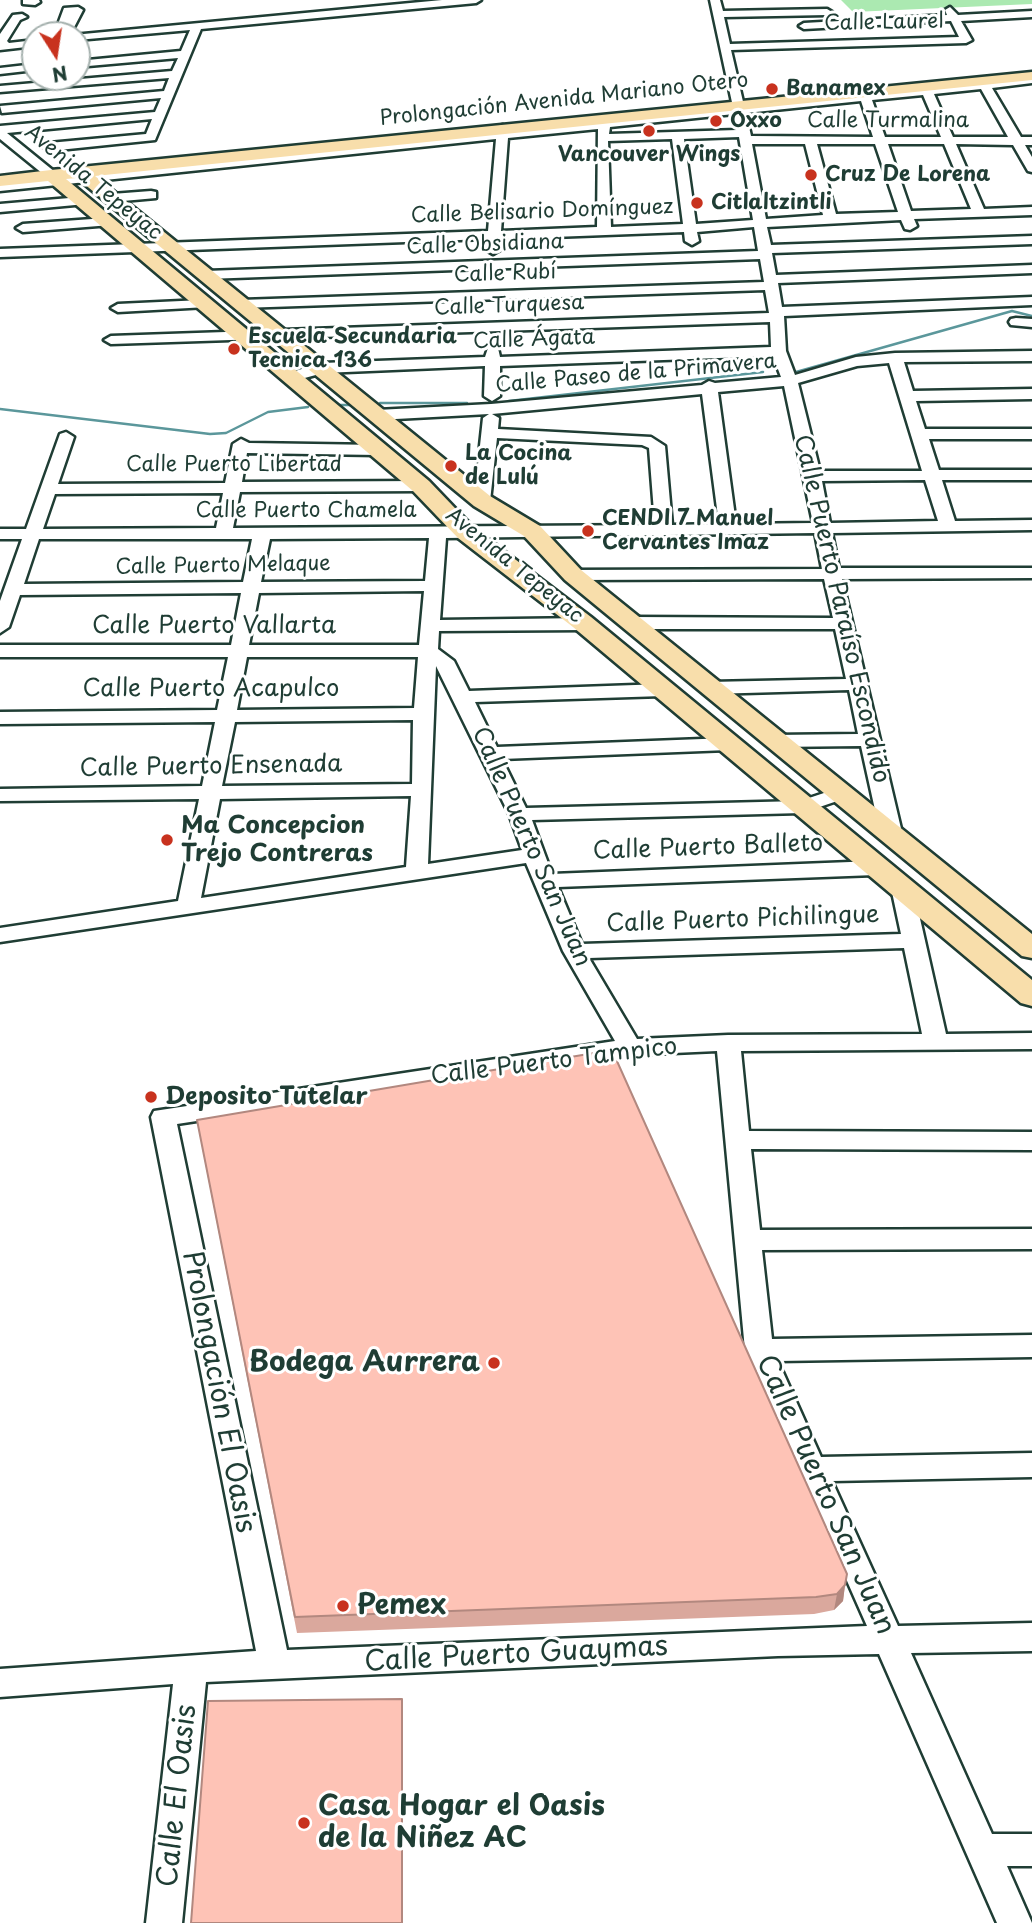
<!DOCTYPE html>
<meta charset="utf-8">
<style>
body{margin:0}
#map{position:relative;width:1032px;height:1923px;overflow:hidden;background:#fff;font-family:"Playpen Sans",sans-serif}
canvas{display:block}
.north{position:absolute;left:21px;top:21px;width:70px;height:70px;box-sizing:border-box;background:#fff;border:2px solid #a5b1ae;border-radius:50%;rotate:168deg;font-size:19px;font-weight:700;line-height:28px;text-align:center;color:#1f3d34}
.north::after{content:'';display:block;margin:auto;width:24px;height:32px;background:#c8321e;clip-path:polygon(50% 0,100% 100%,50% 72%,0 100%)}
</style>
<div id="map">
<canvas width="1032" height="1923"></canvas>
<div class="north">N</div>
</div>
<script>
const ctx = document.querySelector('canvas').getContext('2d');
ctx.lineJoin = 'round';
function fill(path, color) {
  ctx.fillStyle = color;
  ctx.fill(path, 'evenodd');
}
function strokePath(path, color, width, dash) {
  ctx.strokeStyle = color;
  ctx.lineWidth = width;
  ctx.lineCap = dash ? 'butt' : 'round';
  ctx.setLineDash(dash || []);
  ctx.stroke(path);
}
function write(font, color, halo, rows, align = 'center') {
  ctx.font = font + ' "Playpen Sans",sans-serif';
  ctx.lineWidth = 6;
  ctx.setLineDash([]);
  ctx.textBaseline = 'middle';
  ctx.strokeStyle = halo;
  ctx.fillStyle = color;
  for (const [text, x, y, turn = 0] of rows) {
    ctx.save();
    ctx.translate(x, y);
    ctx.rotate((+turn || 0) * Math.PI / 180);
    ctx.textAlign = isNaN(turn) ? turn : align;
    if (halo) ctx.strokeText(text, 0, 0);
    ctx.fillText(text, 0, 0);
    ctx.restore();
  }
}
fill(new Path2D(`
 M841 0H1032V4L853 12Z`), '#abe9b1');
strokePath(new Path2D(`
 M796 372 1012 311 1032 316
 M509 401 763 372
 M380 403H467
 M335 405H351
 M0 409 210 434 226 433 268 412 308 407`), '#5b979b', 2.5);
const minor = new Path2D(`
 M23 0H39L40 2 35 5 23 4Z
 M442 0H481L476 3 201 29 155 140 49 151 43 147 49 143 146 134 152 119 7 133 55 172 56 177 497 132 499 126 503 125 509 131 733 107 710 0H720L723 11 827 9 832 12 827 15 724 17 730 44 959 37 951 21 804 29 799 26 804 23 947 15 945 10 950 7 958 15 1032 11V17L961 21 972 40 966 43 731 50 744 106 1032 77V83L992 88 1021 137H1032V145H1025L1032 157V172L1028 171 1013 145 956 144 984 209 1032 207V215L914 219 917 226 910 230 905 229 901 220 767 227 771 245 1032 236V244L772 253 776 275 1032 265V273L778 283 782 307 1032 297V305L784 316 786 351 795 375 856 357 895 353 1032 351V361L904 362 913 391 1032 389V399L916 401 925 429H1032V439H929L939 470H1032V480H942L955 521 1032 520V530L832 533 839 568H1032V578L842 579 903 837 899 841H885L881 837 861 746 775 747 768 745 765 741 768 737 775 735 858 734 849 690 710 694 700 688 710 682 846 679 835 629H631L622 623 631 617 833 618 824 579 573 580 564 575 573 570 822 569 815 533 446 538 440 620 585 618 594 624 585 630 439 631 438 649 454 661 469 691 663 684 673 690 663 696 475 702 497 747 728 738 735 740 738 744 735 748 728 750 502 759 526 808 800 801 839 788 846 790 849 794 846 798 802 813 532 820 552 874 875 861 883 863 886 868 883 873 875 875 558 887 582 944 901 934 892 892 895 887H911L914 892 946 1034 1032 1033V1049L741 1051 749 1131 1032 1132V1150L751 1149 760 1230 1032 1229V1249L762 1250 772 1339 1032 1335V1357L778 1361 821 1457 1032 1453V1477L832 1481 898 1626 1032 1623V1651L911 1653 992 1834H1032V1866H1007L1032 1923H997L879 1654 778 1656 206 1682 182 1923H146L173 1684 0 1697V1669L256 1651 151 1117 154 1111 615 1041 563 951 526 863 0 942V928L178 901 199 799 0 801V789L202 786 215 722 0 724V712L217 710 228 657H0V645H231L241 593 20 595 9 627 0 633V601L22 539H0V529H26L60 434 66 432 74 437 58 484 225 483 233 444 241 439 249 443 378 445 386 450 378 455 247 453 242 482 421 481 429 486 421 491 240 492 233 528 655 525 649 448 642 445 497 438 490 501 482 506 474 501 483 418 489 414 377 420 369 415 377 410 491 404 702 385 709 381 715 383 781 377 773 356 500 366V396L492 401 484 396 485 366 323 373 290 382 282 377 285 374 322 363 485 357 488 348H498L500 357 771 347 770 322 111 344 104 340 111 336 769 313 765 290 241 308 234 304 241 300 764 282 760 259 206 279 199 275 206 271 758 251 754 227 697 232 699 241 692 245 685 241 684 232 501 239 500 250 493 254 486 250 487 239 0 257V249L488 231 496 139 0 191V183L48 178 0 139V126L155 112 161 98 2 113 0 106 164 91 169 78 0 92V86L172 71 178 58 77 67V61L181 51 190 30 77 40V35H73ZM981 89 1008 137H953L934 94ZM923 95 941 137H885L872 100ZM861 101 873 137 751 136 746 113ZM734 114 737 130 609 134 610 127ZM598 129 597 227 501 231 508 138ZM739 137 753 220 696 224 684 139ZM672 139 683 224 611 227 608 141ZM752 144H805L823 215 766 219ZM817 144H875L898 212 836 214ZM888 144H944L971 209 911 211ZM889 363 922 471H820L798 383 857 366ZM784 386 813 523 736 524 718 392ZM702 394 719 524 672 525 665 446 651 437 498 429 499 418 492 414ZM925 480 938 521 830 523 822 481ZM223 493 216 528 43 529 55 494ZM429 538 425 581 261 582 270 539ZM39 539H252L243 582 24 584ZM424 591 419 645H249L259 593ZM247 657H418L414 708 237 710ZM436 666 509 814 522 850 428 864ZM413 720 412 784 222 786 235 722ZM411 796 406 867 201 898 220 799ZM904 948 922 1034 728 1035 637 1039 589 958ZM717 1051 745 1350 867 1626 287 1650 177 1124 630 1055Z
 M64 8 78 7 83 10 70 35H54Z
 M22 14 27 17 20 20 7 41 9 43 35 40V46L0 50V34L13 15Z
 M35 64V70L0 74V68Z
 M151 191 156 192V198L112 202 105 198 112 194Z
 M81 197 86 198V204L0 212V204Z
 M106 218 111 219V225L23 232 16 228 23 224Z
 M202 300 207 301 209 304 207 307 118 312 111 308 118 304Z
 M1016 318 1032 319V327L1011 325 1009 322 1011 319Z`);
const major = new Path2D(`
 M1032 72V80L95 176 490 496 540 526 581 570 1032 934V958L1022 956 565 580 524 536 474 506 77 178 66 179 429 481 474 528 591 617 1032 980V1006L1021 1003 573 627 458 538 413 491 48 181 0 186V176L51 170Z`);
strokePath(minor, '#1f3d34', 5);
strokePath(major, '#1f3d34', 5);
fill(minor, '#fff');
fill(major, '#f8deab');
fill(new Path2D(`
 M197 1120 845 1585 843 1601 834 1610 814 1614 297 1633 200 1137Z`), '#daa89d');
fill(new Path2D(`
 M845 1585 843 1601 834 1610 837 1594Z
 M402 1699 403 1720V1923H402Z`), '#b2887f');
const building = new Path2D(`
 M612 1050 847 1574 845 1585 837 1594 816 1597 295 1617 197 1120Z
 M402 1699V1923H191L208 1701Z`);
fill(building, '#fec3b6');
strokePath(building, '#b2887f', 2);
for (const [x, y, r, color] of [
 [772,89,7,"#c8321e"],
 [716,121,7,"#c8321e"],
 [649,131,7,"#c8321e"],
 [811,175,7,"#c8321e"],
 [697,203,7,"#c8321e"],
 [234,349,7,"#c8321e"],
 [451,466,7,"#c8321e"],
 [588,531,7,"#c8321e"],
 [167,840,7,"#c8321e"],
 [151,1097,7,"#c8321e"],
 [494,1363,7,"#c8321e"],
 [343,1606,7,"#c8321e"],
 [304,1823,7,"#c8321e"]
]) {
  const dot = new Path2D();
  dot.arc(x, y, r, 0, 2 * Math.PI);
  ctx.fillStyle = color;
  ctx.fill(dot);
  strokePath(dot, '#fff', 2.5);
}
write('21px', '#1f3d34', '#fff', [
 ["Calle Laurel",884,23,-1],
 ["Prolongación Avenida Mariano Otero",564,100,-6],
 ["Calle Turmalina",888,121],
 ["Avenida Tepeyac",93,183,39],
 ["Calle Belisario Domínguez",542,212,-2],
 ["Calle Obsidiana",485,245,-2],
 ["Calle Rubí",505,274,-2],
 ["Calle Turquesa",509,306,-2],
 ["Calle Ágata",534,340,-2],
 ["Calle Paseo de la Primavera",636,374,-5],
 ["Calle Puerto Libertad",234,465],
 ["Calle Puerto Chamela",306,511],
 ["Calle Puerto Melaque",223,566,-1],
 ["Avenida Tepeyac",514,566,39]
]);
write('bold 21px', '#1f3d34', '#fff', [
 ["Banamex",786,89],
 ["Oxxo",730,121],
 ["Vancouver Wings",649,155,"center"],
 ["Cruz De Lorena",825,175],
 ["Citlaltzintli",711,203],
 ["Escuela Secundaria",248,337],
 ["Tecnica 136",248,361],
 ["La Cocina",465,454],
 ["de Lulú",465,478],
 ["CENDI 7 Manuel",602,519],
 ["Cervantes Imaz",602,543]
], 'left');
write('24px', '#1f3d34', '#fff', [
 ["Calle Puerto Paraíso Escondido",841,609,77],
 ["Calle Puerto Vallarta",214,626],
 ["Calle Puerto Acapulco",211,689],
 ["Calle Puerto Ensenada",211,767,-1],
 ["Calle Puerto San Juan",531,847,66],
 ["Calle Puerto Balleto",708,848,-2],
 ["Calle Puerto Pichilingue",743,920,-2],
 ["Calle Puerto Tampico",554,1062,-7]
]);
write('bold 24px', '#1f3d34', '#fff', [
 ["Ma Concepcion",181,826],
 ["Trejo Contreras",181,854],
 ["Deposito Tutelar",165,1097]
], 'left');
write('bold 28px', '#1f3d34', '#fff', [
 ["Bodega Aurrera",480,1363,"right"],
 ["Pemex",357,1606],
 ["Casa Hogar el Oasis",318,1807],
 ["de la Niñez AC",318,1839]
], 'left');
write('28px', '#1f3d34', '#fff', [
 ["Prolongación El Oasis",218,1392,79],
 ["Calle Puerto San Juan",825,1495,66],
 ["Calle Puerto Guaymas",516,1655,-3],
 ["Calle El Oasis",178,1796,-84]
]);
</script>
